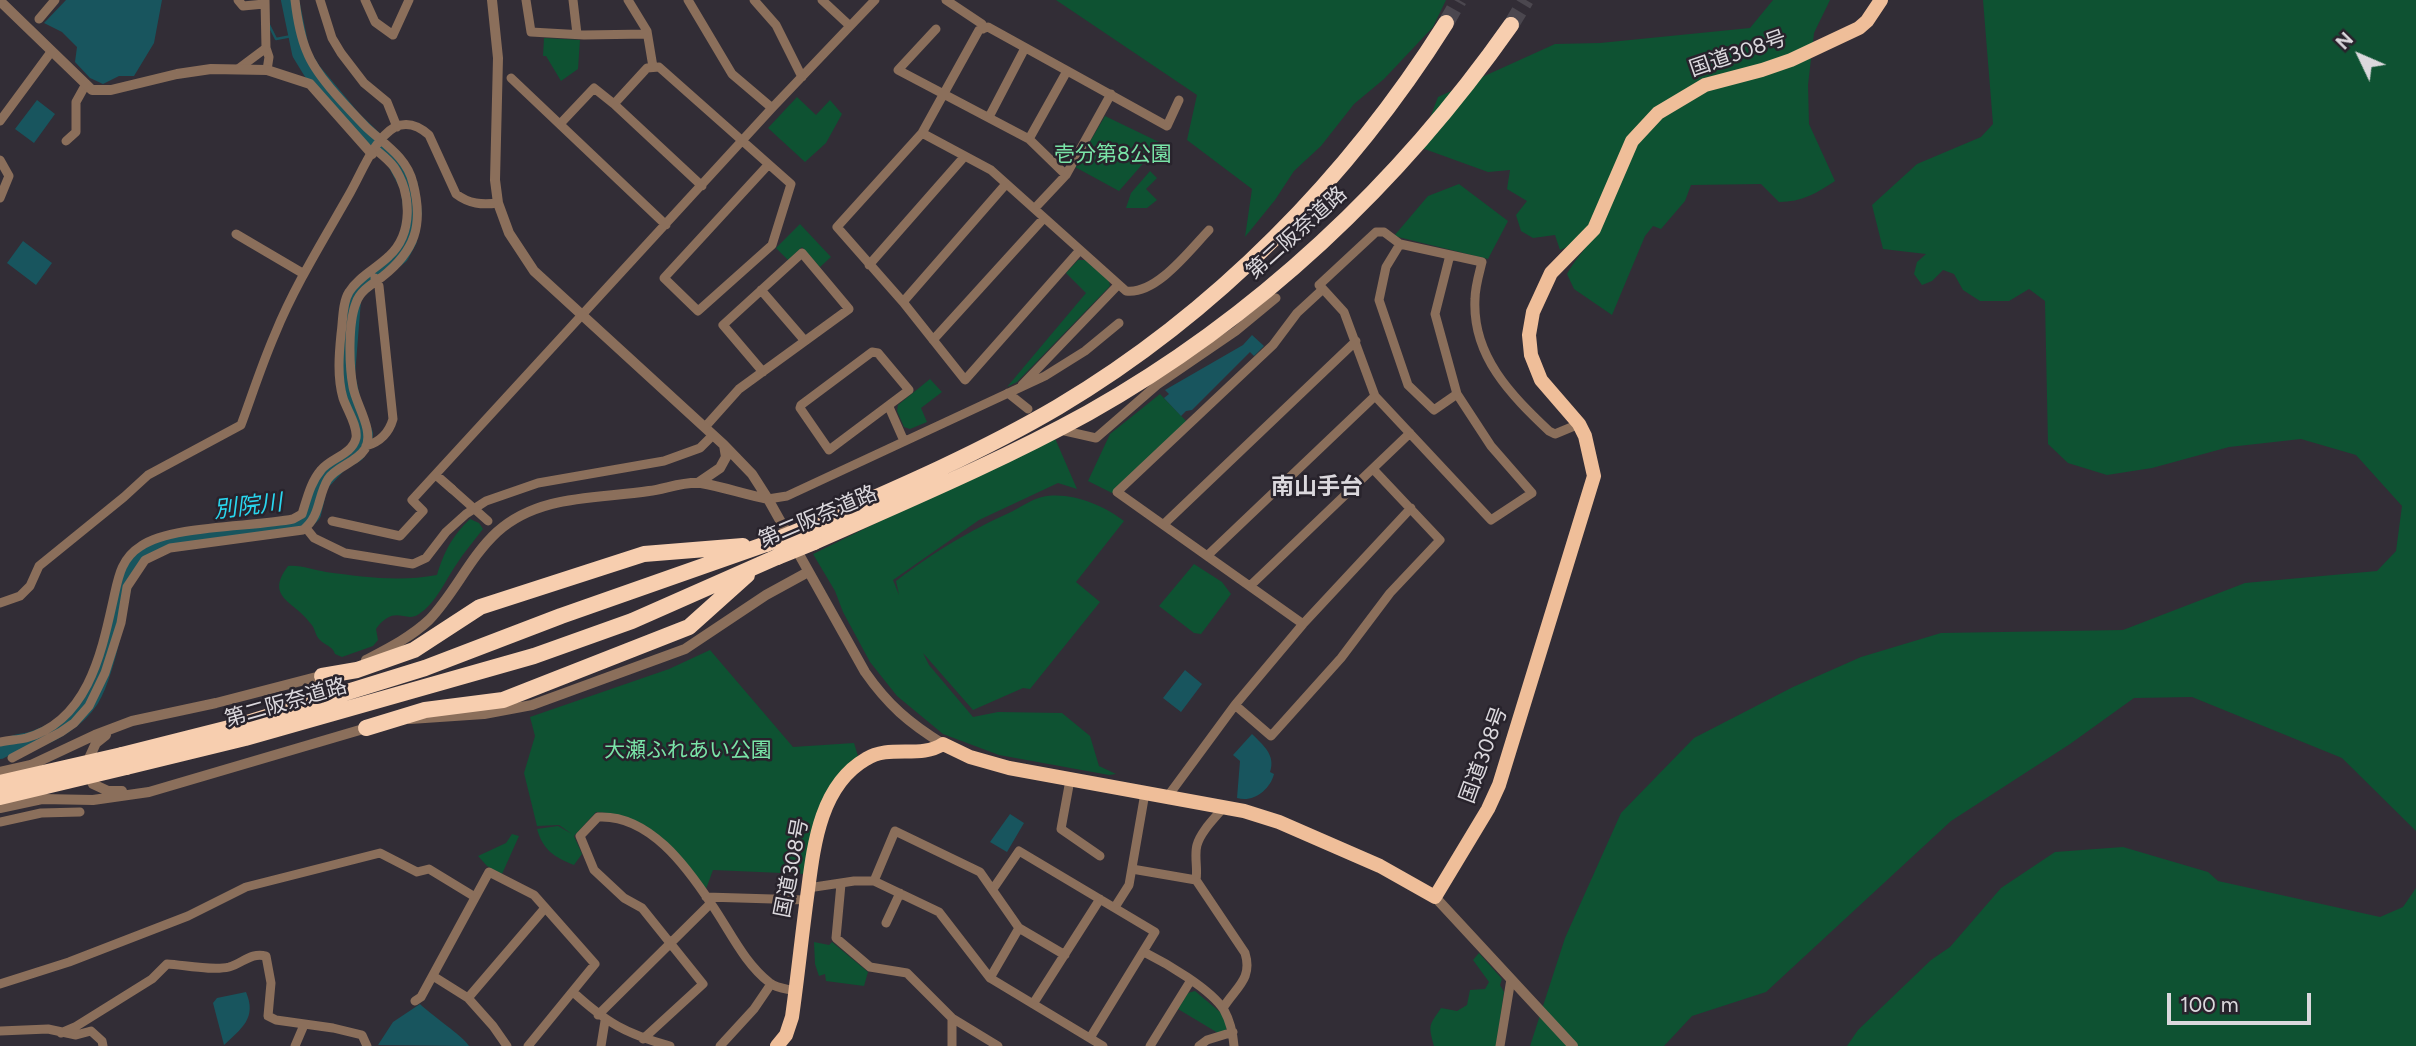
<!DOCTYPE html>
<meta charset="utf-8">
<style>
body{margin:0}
#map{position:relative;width:2416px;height:1046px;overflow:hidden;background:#322d36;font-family:Figtree,sans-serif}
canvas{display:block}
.north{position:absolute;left:2325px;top:21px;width:70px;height:70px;-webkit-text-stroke:5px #28232c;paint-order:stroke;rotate:314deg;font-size:19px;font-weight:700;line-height:28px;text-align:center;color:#dbd8dd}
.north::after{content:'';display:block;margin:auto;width:24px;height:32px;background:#dbd8dd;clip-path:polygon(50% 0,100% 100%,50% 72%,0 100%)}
.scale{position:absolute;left:2167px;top:993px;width:144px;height:32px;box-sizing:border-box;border:4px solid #dbd8dd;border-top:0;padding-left:9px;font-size:21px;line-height:24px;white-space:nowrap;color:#dbd8dd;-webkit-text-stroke:5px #28232c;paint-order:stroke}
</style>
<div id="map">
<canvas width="2416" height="1046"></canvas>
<div class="north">N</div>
<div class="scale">100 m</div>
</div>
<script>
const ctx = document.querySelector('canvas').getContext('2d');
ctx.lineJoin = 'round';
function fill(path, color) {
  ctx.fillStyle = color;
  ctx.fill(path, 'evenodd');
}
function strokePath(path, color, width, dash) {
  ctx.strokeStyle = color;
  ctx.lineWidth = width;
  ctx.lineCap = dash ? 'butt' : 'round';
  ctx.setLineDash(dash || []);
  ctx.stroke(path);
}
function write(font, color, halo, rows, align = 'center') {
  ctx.font = font + ' Figtree,"Noto Sans JP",sans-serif';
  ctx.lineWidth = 5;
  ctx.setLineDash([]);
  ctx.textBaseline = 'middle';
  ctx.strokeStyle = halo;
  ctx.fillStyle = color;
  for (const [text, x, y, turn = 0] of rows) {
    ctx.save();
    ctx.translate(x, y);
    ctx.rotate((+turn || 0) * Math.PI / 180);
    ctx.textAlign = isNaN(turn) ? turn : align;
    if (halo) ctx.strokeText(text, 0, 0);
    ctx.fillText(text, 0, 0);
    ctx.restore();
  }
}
fill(new Path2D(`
 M1056 0H1446L1433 27 1384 79 1354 104 1321 146 1294 171 1275 200 1245 237 1252 189 1187 140 1197 95Z
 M1773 0H1830L1814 33 1808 85 1809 124 1835 181C1817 193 1802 202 1779 202L1761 184 1691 185 1685 201 1661 229 1653 226 1645 236 1612 315 1574 289 1567 274C1574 260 1586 250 1592 236L1560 250 1555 235 1533 238 1521 231 1516 215 1527 201 1507 189 1510 170 1488 172 1419 147 1438 97 1555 44 1600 43 1750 28Z
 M1983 0H2416V831L2342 758 2192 697 2134 698 2070 744 1951 821 1766 992 1692 1016 1664 1046H1530L1565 938 1621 813 1694 738 1793 687 1861 657 1941 633 2123 630 2245 583 2377 571 2396 551 2402 506 2356 455 2301 439 2229 447 2152 468 2107 475 2068 463 2048 444 2045 301 2029 289 2009 301H1980L1963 290 1954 274 1943 270 1932 281 1922 285 1914 274 1917 262 1926 254 1883 249 1872 205 1917 164 1981 137 1993 124Z
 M544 38 580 40 578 69 561 81 546 56H543Z
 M797 97 816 115 830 100 842 114 826 143 805 162 768 128Z
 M1105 116 1161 143 1119 191 1075 167Z
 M1150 171 1157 178 1146 189 1157 200 1147 208H1126L1131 193Z
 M1459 184 1508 221 1488 259 1394 236 1428 196Z
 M800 224 831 257 820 267 802 247 788 260 776 248Z
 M1078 260H1085L1109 281 1110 286 1017 382 1007 387 1086 293 1066 273Z
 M930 379 942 392 921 408 927 422 910 429 904 427 897 411 898 405Z
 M1160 394 1187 422 1112 493 1088 481 1110 434Z
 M1054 436 1077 489 1058 483 979 520 893 580 899 595 896 581C937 550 967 532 1013 511 1022 506 1033 499 1042 497 1070 491 1103 505 1124 521L1076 582 1100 602 1030 689 1023 688 973 710 923 653 929 665 973 717 998 712 1062 713 1090 736 1099 766 1116 774 1109 775 999 755 943 734 897 696 870 662 843 612 835 591 813 554Z
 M470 519 479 523 483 529C474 541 464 552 456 565 445 581 436 603 419 614 405 624 395 603 376 629L378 640 373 646 342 657 335 654C332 645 325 646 319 639 315 635 315 628 311 624 295 601 264 598 288 566 302 565 313 570 326 572 363 577 400 582 437 575 444 552 452 536 470 519Z
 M1194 564 1222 582 1231 594 1201 634 1194 633 1159 606Z
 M710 650 793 747 854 743 858 756 847 766 805 874 713 870 706 889C677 849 649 814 596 812L574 836 582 854 574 865C554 857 543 850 537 829L558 826 572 834 559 825 537 826 524 773 535 736 530 717 669 669Z
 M512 834 519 836 502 874 487 866 478 856 506 843Z
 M2123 847 2208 872 2218 881 2380 917 2403 907 2416 888V1046H1847L1858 1030 1931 960 1950 947 2001 888 2055 852Z
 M814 942 829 945 832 942 868 972 864 986 826 981 825 974 819 976 815 964Z
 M1479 953 1502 979 1500 985 1504 992 1496 1046H1434C1428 1024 1429 1026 1441 1008L1457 1011 1467 1005 1470 990 1485 989 1489 982 1473 960Z
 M1195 991 1220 1012 1228 1026 1225 1031 1218 1033 1178 1009 1188 993Z`), '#0e5232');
fill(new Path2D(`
 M66 0H162L154 43 134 76H119L103 84 90 78 75 62 77 47 62 32 44 23Z
 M37 100 55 114 34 143 15 129Z
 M23 241 52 263 36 285 7 263Z
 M1252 335 1264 346 1254 356 1250 352 1192 410 1186 411 1181 416 1164 398 1169 394 1165 390 1243 345Z
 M1185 670 1202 684 1181 712 1163 698Z
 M1252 734C1263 745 1276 755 1270 772L1274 774C1270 790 1253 803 1237 798L1240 761 1233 755Z
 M1010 814 1024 823 1007 852 990 842Z
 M246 992C257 1018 242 1028 224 1045L213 1003 217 998Z
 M420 1004C431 1015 463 1036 469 1046L378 1045 393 1022Z`), '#18555e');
strokePath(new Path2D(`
 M269 25 276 39 297 35`), '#18555e', 2.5);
strokePath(new Path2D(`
 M0 750C9 744 20 743 30 741 53 734 77 719 90 699 103 679 114 627 119 602 122 586 127 566 140 555 164 535 266 530 301 525L312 514 319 484 339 463 356 453 363 442 364 434 352 402 346 375 352 300 357 290 400 255 408 240 413 213 409 186 395 160 353 120 312 71 301 53 290 0`), '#18555e', 18);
strokePath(new Path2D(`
 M1446 23 1459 0
 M1511 25 1526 0`), '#4b474f', 16, [16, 8]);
strokePath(new Path2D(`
 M238 0 243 6 264 4
 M265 0 266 48 269 57 267 70
 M320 0 332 38 341 53 364 83 387 102 397 127
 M365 0 375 22 393 35 409 0
 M526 0 531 32 584 35 647 34
 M573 0 577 34
 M628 0 647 31 653 67
 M688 0 732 74 772 108
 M754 0 776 25 802 77
 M822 0 850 26
 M946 0 982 24 983 29
 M39 19 55 0
 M936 29 898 70 1029 139 1066 175
 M238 69 266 48
 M511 78 666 225
 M989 117 1025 48
 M0 121 51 52
 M560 124 594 88 614 104
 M922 133 991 170 1126 291C1156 295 1189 251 1209 230
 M1029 139 1067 71
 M66 141 76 132V102L86 84
 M0 160 9 176 0 198
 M702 186 614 104 647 68 659 67 791 184 772 245 698 311 664 278 768 165
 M1035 208 1066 175 1111 94
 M236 234 304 274
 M1080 250 965 380 903 302 837 227 922 133 979 30 988 27 1167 126 1179 100
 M869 265 964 157
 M1323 289 1319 285 1376 232H1384L1400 244
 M761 290 805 341
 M903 302 1006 184
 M933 340 1044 218
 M872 352 878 353 909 390 829 450 800 408 801 405Z
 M1022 385 1118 285
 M1008 393 1028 409
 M1457 394 1434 410 1408 385 1379 300 1386 267 1400 244 1482 262C1479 274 1475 287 1475 299 1472 356 1511 395 1549 431L1555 434 1579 424
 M889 407 904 441
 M705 427 739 389 849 309 802 253 723 325 763 372
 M1065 431 1096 438 1157 385 1236 331 1276 298
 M366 446C380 442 389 433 393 419L379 286 375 278
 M436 475 452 489
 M768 499 787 496 1045 376 1085 351 1119 323
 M332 521 400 536 423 511 412 500 772 108 875 0
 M1164 524 1356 341
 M306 528 314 538 345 553 413 564 426 558 446 532 466 514 486 501 538 483 664 461 700 448 713 435
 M1208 555 1375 396
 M1251 585 1410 433
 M0 603 20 596 30 586 39 566 124 497 148 475 241 425C252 395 262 364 275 334 295 285 324 239 350 193 362 172 374 139 395 127 408 121 419 126 429 135L456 194C469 204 482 205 498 203
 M1303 624 1117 492 1273 345 1297 313 1323 289 1344 312 1375 396 1491 520 1532 493 1491 446 1457 394 1435 314 1450 255
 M1235 705 1271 736 1341 658 1390 593 1440 540 1373 469
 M0 742C9 740 18 740 26 738 87 721 101 655 113 601 118 579 120 559 141 546 171 525 254 527 293 519L302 514C307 499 310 483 321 470 330 458 352 455 356 438 358 426 347 410 343 398 337 377 339 354 341 334 343 321 342 303 349 292 358 277 377 268 389 256 413 234 412 194 394 167 389 160 381 154 375 149
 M12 758 61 732 74 723 89 706 105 673 121 623 127 587 145 560 170 548 303 530C321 516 317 497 328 479 337 466 356 463 365 449 375 431 356 405 353 387 349 366 348 323 356 303 360 291 372 284 382 277 415 251 424 225 413 183 407 157 384 144 366 127 348 108 316 76 307 52 300 36 297 17 295 0
 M1070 780 1061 829 1100 856
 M1168 796 1235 705 1303 624 1411 508
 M0 822 41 813 80 812
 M1132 869 1196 880
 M874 881 895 831 980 872 1019 928 990 978
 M841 884 836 938 870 967 907 973 952 1018 998 1046
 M808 888 854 881H874L939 912 990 978 1103 1046
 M993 889 1019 851 1155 932 1090 1038
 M706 897 806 900
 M1115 907 1129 885 1145 793
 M886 923 900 893
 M1019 928 1065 955
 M1144 952C1166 963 1211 989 1224 1010 1230 1021 1233 1033 1234 1046
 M433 976 468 998 493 1026 507 1046
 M0 984 69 962 188 916 246 887 380 853 417 872 429 869 475 897
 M573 992C607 1023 626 1034 670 1046
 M468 998 545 908
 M415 1001 421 997 489 872 534 895 595 964 528 1046
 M1033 1004 1100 899
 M1223 1008C1236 987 1253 979 1245 953L1196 880C1198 869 1194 855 1197 845 1201 831 1215 818 1224 807
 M598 1015 711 903
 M952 1018V1046
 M0 1031 48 1029 76 1035 91 1031 102 1041 103 1046
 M61 1033 75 1027 152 979 167 964C184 965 213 971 229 967 243 963 251 952 266 956L271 983 268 1016 276 1020 333 1028 362 1035 367 1046
 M643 1039 703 984 642 908 624 898 594 870 580 836 598 817C649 814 687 867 712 905 730 931 744 963 770 983 776 988 787 989 795 991
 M295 1046 304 1025
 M601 1046 605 1021
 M720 1046 754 1009 771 984
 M1150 1046 1191 980
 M1199 1046 1207 1040 1233 1032
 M1500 1046 1511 979`), '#8b6f5b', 9);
strokePath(new Path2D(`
 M492 0 498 58 495 180 498 203 509 233 534 271 724 445 752 474 768 499 865 672C888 705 909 723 943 744
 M0 1 92 90H111L177 74 211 69 267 70 310 84 372 154
 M698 483 720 468 726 457 724 445
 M366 660C387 649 411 637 429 620 455 593 469 558 497 532 539 494 597 499 649 491 665 489 685 481 701 483 724 487 746 495 768 499
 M410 719 484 714 532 705 685 649 766 595 808 572
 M106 735 96 743 85 767 93 784 108 791H122
 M0 772 31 765 95 735 132 721 216 703 328 674
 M0 808 42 799 93 800 149 792 370 727
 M1435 897 1573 1046`), '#8b6f5b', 10);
strokePath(new Path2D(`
 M777 1046 786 1035 792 1017C798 975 802 933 808 890 814 843 821 785 866 759 890 744 920 759 943 744L970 757 1009 768 1244 811 1279 822 1380 866 1435 897 1488 809 1499 785 1594 476 1585 436 1579 424 1541 380 1531 355 1529 335 1533 312 1551 273 1594 229 1632 141 1658 113 1705 85 1762 70 1791 60 1859 28 1867 21 1881 0`), '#efbe99', 14);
strokePath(new Path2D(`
 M806 528C891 491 978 454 1058 407 1216 313 1349 177 1446 23
 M814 542C906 501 999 462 1088 413 1257 318 1400 183 1511 25
 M322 676 357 670 414 650 480 607 644 554 743 546
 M366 728 425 710 503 700 689 627 747 575
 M122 755 241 725 425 668 561 616 766 544
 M126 767 245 738 534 656 632 621 777 557`), '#f7ceaf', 16);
strokePath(new Path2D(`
 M452 489 488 521`), '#8b6f5b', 9);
strokePath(new Path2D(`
 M766 544 806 528
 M777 557 814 542
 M0 783 122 755
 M0 797 126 767`), '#f7ceaf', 16);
write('21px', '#dbd8dd', '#28232c', [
 ["国道308号",1738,54,-19],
 ["第二阪奈道路",1297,233,-42],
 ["第二阪奈道路",818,517,-23],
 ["第二阪奈道路",286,703,-16],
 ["国道308号",1484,755,-70],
 ["国道308号",792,868,-79]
]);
write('21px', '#79e4a7', '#28232c', [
 ["壱分第8公園",1113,155],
 ["大瀬ふれあい公園",688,751]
]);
write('bold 23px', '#dbd8dd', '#28232c', [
 ["南山手台",1317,487]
]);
write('italic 23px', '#29d7ef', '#28232c', [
 ["別院川",248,507,-7]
]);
</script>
